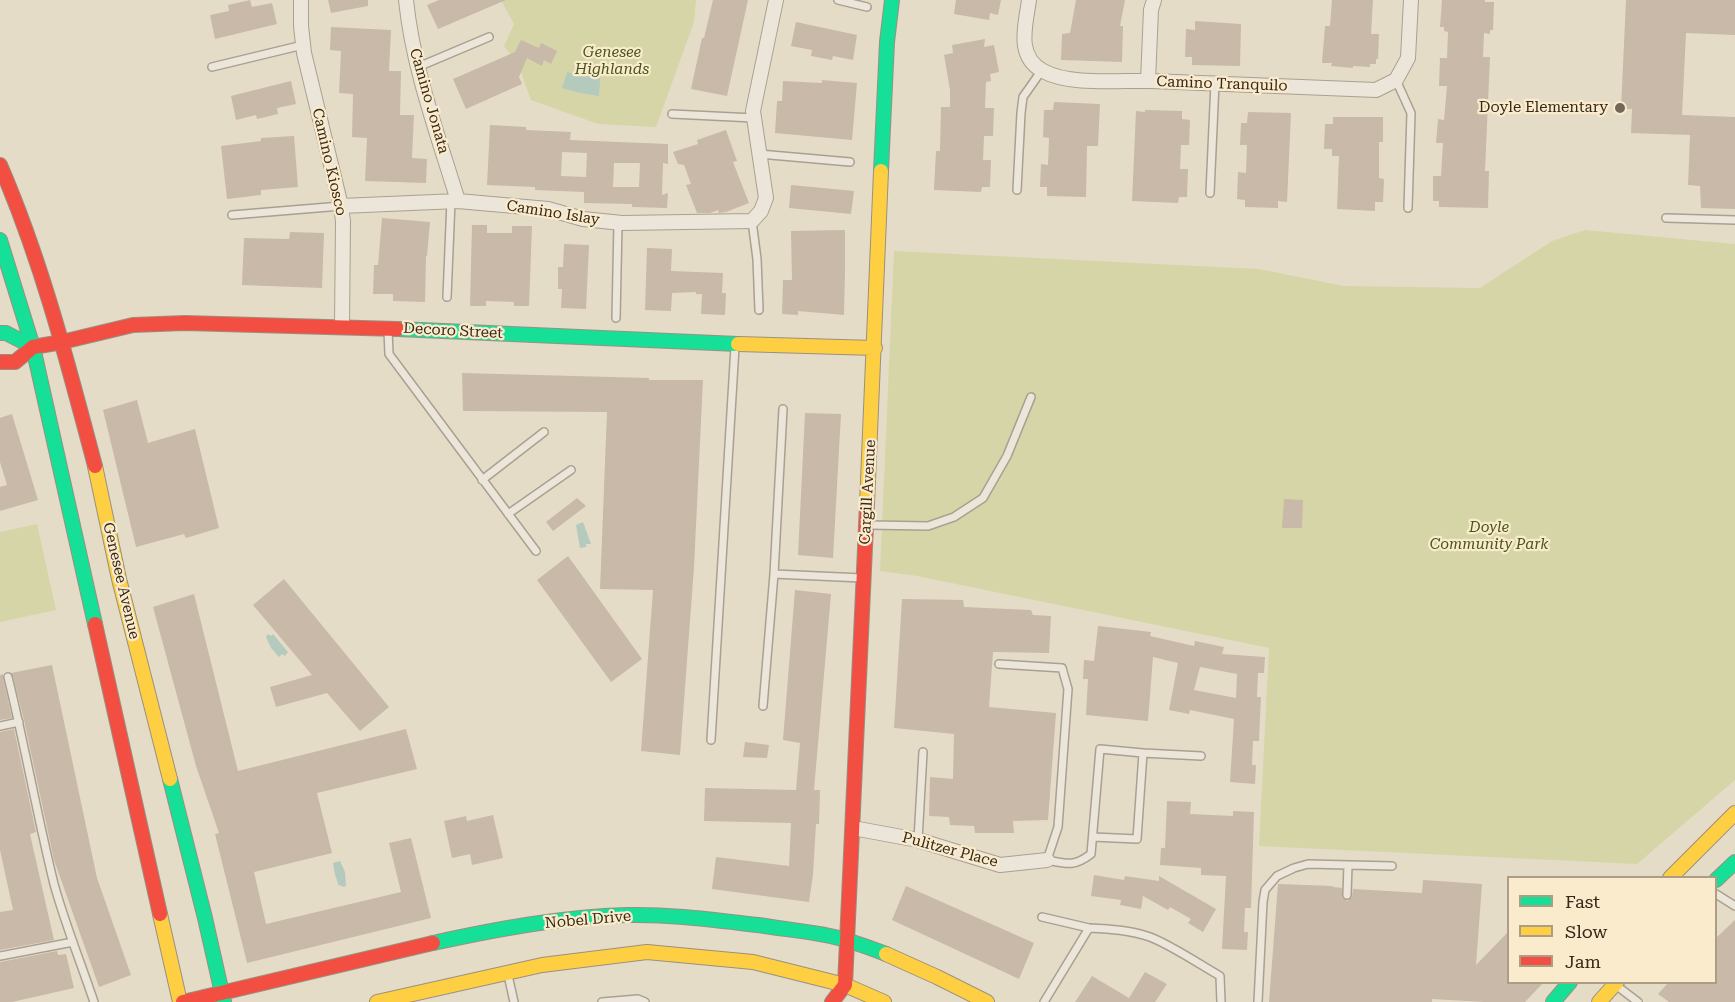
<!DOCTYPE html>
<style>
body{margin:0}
#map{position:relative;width:1735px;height:1002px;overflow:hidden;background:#e5dcc7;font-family:"Roboto Serif",serif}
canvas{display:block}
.legend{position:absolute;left:1507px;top:876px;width:210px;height:108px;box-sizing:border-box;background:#f9ebcb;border:2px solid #ac9d84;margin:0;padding:8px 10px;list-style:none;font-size:18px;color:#38281a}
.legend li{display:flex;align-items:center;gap:12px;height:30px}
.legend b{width:30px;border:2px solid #ac9d84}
</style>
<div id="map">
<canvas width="1735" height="1002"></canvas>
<ul class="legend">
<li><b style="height:8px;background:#16e098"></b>Fast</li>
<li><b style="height:8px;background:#ffcf43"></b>Slow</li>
<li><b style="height:8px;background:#f24e42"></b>Jam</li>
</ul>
</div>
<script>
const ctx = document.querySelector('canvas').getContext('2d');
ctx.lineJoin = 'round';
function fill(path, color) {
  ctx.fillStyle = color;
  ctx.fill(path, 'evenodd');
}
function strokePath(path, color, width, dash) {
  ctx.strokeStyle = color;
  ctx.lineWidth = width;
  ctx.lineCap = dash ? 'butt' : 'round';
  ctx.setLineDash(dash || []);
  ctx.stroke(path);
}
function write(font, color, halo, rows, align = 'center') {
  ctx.font = font + ' "Roboto Serif",serif';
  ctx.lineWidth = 4.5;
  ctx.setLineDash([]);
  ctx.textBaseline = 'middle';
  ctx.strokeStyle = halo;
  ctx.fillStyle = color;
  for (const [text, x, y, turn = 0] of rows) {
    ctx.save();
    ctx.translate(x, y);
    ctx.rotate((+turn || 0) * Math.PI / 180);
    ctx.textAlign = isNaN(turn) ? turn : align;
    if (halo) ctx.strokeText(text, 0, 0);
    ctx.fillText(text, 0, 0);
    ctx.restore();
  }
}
fill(new Path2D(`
 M501 0H696L694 22 656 127 598 124 531 100 518 64 504 46 514 24Z
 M1585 230 1735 244V780L1637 864 1259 846 1269 648 917 576 880 571 894 251 1259 269 1344 286 1480 288 1552 241Z
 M37 524 56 610 0 622V532Z`), '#d6d5a8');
fill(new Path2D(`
 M591 67 601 68 599 96 580 93 562 88 567 72 583 76 589 72Z
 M583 522 591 544H586V547L580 548 576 525Z
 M268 634 271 636 273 634 288 652 285 656 282 654 279 657 271 648 266 637Z
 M340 861 345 872 346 886 342 887 341 885 339 886 335 875 333 863Z`), '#b4cabc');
fill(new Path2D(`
 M250 0 252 7 272 3 277 24 215 39 210 15 229 11 228 5Z
 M328 0H368V6L331 13Z
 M439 0H506L438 29 427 5Z
 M713 0H748L727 96 691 89 702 38H704Z
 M956 0H1001L998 15 990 13 989 20 954 14Z
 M1076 0H1125L1120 26H1123L1122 62 1061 60 1062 34 1070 33Z
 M1332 0H1373L1371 34H1379L1378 59H1376V64H1370V67L1353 66V68L1331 66 1332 63H1322L1325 26H1330Z
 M1442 0H1485V2H1494L1493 30H1490V34L1484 33 1483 57H1490L1485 171H1489L1488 208 1439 207V201H1433V176H1441L1443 143H1436L1438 119 1444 120 1447 86H1439L1440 58H1447L1448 32 1444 31V27H1440Z
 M1626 0H1735V35L1686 33 1682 115 1735 117V209L1701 208 1700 186 1688 185 1690 135 1631 133 1632 109H1621Z
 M1195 21 1241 24 1240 66 1192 65V57H1185L1186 29 1195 30Z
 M796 22 857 35 853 60 833 56 832 60 811 56 812 50 791 46Z
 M331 27 391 30 389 71H401L400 115H414L412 158 427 159 426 183 365 181 367 138 352 137 353 94 339 93 341 51 330 50Z
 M985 39 984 47 994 45 999 72 990 74 991 81 986 82 985 108H994L993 136H984L983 160H991L990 187H982L981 192 934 190 936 151H940L941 107H950V90L944 55 953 53 952 45Z
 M521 40 539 48 541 43 557 51 551 64 544 60 542 66 527 58 519 77 522 84 466 109 453 79 515 52Z
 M822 80 857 83 852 140 775 133 777 101H782L783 81 822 83Z
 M291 81 296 104 277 108 278 114 257 119 256 115 236 120 231 96Z
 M1054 102 1100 104 1098 146H1087L1086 197 1047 196V187H1040L1041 164 1048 165 1049 138 1043 137 1044 110H1053Z
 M1145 110 1182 111V119L1190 120 1189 145H1181L1180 169H1188L1187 197H1179L1178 203 1132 201 1136 111 1145 112Z
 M1248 112 1291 113 1287 202 1278 201V208L1245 207V200L1237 199 1238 172 1246 173 1247 145H1240L1241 123H1247Z
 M1333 117H1383V142H1379V178L1384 179 1383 202H1375V211L1337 209 1339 156H1332V149H1324L1325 124H1333Z
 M490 125 526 127V130L571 132 570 140 668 144V164L663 163 662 195 668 193 667 208 632 207V204L584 203V192L535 190V187L487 185ZM562 152 587 153 586 177 561 176ZM614 163H640L639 187H613Z
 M726 130 737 161 733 162 749 203 726 212 719 213 718 210 710 213H697L686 185 691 184 684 165 678 164 673 152 698 144 697 140Z
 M294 136 298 187 261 190V195L227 199 221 146 261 141V138Z
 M791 185 854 191 851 214 789 208Z
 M382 218 430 222 427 256H426L425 302 393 301V294H373L374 265H378Z
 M472 225H487V233H512V226H532L529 306H514V302L486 301V306H470Z
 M845 230V271L844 315 798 311V315L782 314 783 280H792L791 231Z
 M290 232 324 233 322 288 242 285 244 238 289 239Z
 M564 244 589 245 586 309 561 308 562 289H558V267H563Z
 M647 248 672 249 671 271 723 273 722 293H726L725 315 701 314 702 294H696V292L672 293 671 311 645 310Z
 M462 373 649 378V380H703L694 567 680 755 641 751 653 590 600 589 607 412 463 411Z
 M137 400 148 443 195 429 219 528 186 538 184 534 136 547 103 410Z
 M805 413 841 414 833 558 798 555Z
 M12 414 38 500 0 511V487L7 485 0 462V418Z
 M577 498 586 506 553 531 546 522Z
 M1284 499 1303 500 1302 528H1282Z
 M568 556 642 659 611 682 537 580Z
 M284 579 389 707 360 731 327 693 276 707 270 687 312 675 253 605Z
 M795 590 831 594 814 790H820L819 824H816L813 875 809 902 712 889 716 857 789 866 791 823 704 821 705 788 796 790 800 743 783 740Z
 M194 594 238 771 406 729 417 769 317 793 332 853 254 872 266 924 401 892 389 843 411 838 431 918 247 963 215 834 219 833 196 766 153 607Z
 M902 599 963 600 964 607 1031 610 1033 615 1051 616 1049 653 993 652 989 707 1056 713 1048 820 1013 821 1014 833H975L974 826 950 825 949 817 929 816 930 777 953 779 954 734 894 728Z
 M1098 626 1151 632 1150 636 1194 646 1195 641 1224 647 1222 654 1265 657 1264 673H1258L1257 697H1261L1259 741H1253L1252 765H1256L1255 784 1230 782 1234 719 1190 710 1189 714 1169 710 1178 663 1153 657 1148 721 1086 715 1088 679H1083L1084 660 1094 661ZM1200 667 1237 674 1236 698 1194 690Z
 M52 665 97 878 131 975 99 987 54 860 24 720 13 676 11 673Z
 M3 674V678L12 718 0 720V675Z
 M14 729 36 832 30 834 54 940 0 950V912L13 910 0 850V732Z
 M745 742 769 745 767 758 743 757Z
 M1167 801 1191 802 1190 814 1233 816V811L1254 812 1251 908H1245L1244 932H1248L1247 950 1222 949 1226 876 1201 875V868L1160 865 1161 848H1165Z
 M493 815 503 858 472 865 470 854 452 858 444 821 466 816 467 821Z
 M1094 875 1124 880 1125 876 1159 881V876L1216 909 1203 932 1188 923 1191 919 1170 907 1168 910 1143 896 1141 909 1120 905 1121 900 1091 896Z
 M1423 880 1482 884 1476 965 1509 931V982H1544L1525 1002H1484L1432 999V1002H1269L1278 884 1333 886V887L1342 888V897L1347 901 1352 897 1353 889 1422 893Z
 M906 886 1034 943 1019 979 892 920Z
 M1735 920V1002H1669L1658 994 1669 982H1716V938Z
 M57 951 58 955 66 954 74 988 12 1002H0V962Z
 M1145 972 1167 984 1155 1002H1075L1092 976 1129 998Z`), '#c9b9a8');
const lane = new Path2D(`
 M838 0 867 7
 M212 67 303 45
 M418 67 489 37
 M1396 80 1411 113 1408 208
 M672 114 754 118
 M759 154 850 162
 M1017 190 1021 113 1023 97 1042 70
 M1210 193 1215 83
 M232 215 341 206
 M1666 218 1735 220
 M752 221 757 259 759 310
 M447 297 451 201
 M616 318 618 223
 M388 330 389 354 536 551
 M482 480 544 432
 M508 514 571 470
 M869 525 928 526 954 517 983 498 1007 456 1031 397
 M774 574 783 409
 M999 664 1062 668 1068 689 1058 827 1047 860C1067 864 1074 867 1091 854L1100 749 1143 753 1137 839 1093 837
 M8 677C25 746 37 815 54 884 65 924 81 963 94 1002
 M763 706 774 574 862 578
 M0 726 19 722
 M711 740 735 347
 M1143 753 1201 756
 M918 840 923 752
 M1716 894 1735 906
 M1347 895 1348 865
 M1042 917 1089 928
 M0 956 73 942
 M508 975 514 1002
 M1617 986 1638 1002
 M602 1002 638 999 645 1002
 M1044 1002 1089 928C1109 929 1130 930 1150 937 1171 945 1199 964 1220 976L1221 1002
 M1258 1002 1263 902 1265 890 1277 876 1294 868 1308 864 1392 866`);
const street = new Path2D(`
 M301 0V26L304 53 341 206 343 221 342 326
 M406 0C413 69 438 135 458 201
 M1029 0C1026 24 1015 56 1043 71 1070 86 1120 80 1151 81 1226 84 1301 87 1376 90L1396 80 1408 58 1411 0
 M1148 81 1151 10 1154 0
 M341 206 458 201 548 209 583 219 622 223 752 221 761 211 766 198 753 111 776 0
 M853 828 918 840 1000 865 1047 860`);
const fast = new Path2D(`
 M881 171 887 42 892 0
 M0 240 33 347 95 624
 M398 329 738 344
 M0 333H6L33 347
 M170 779 205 918 224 1002
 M1716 880 1735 862
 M433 943C497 929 561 917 627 915 671 914 714 920 758 925 782 929 806 931 830 936 849 940 868 947 886 954
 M1553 1002 1570 982`);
const slow = new Path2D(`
 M738 344 875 348
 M95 466 119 579 170 779
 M867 504 881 171
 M1670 878 1735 813
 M160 914 180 1002
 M886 954 937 977 987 1002
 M377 1002 542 965 647 952 753 962 845 985 884 1002
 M1599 1002 1617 982`);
const jam = new Path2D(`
 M0 165C42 262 68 364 95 466
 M0 362H15L33 347 62 342 133 325 185 323 398 329
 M95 624 160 914
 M845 985 867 504
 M183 1002 433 943
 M832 1002 845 985`);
strokePath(lane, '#a9a091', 10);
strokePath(street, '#a9a091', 16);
strokePath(fast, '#999081', 16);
strokePath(slow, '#999081', 16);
strokePath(jam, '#999081', 16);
strokePath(lane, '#ece6da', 7);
strokePath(street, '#ece6da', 14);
strokePath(fast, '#16e098', 14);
strokePath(slow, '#ffcf43', 14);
strokePath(jam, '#f24e42', 14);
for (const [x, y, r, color] of [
 [1620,108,6,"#756757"]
]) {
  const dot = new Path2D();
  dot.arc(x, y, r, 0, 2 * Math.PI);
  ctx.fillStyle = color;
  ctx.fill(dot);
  strokePath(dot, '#f9ebcb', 2);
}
write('italic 15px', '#48561e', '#f9ebcb', [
 ["Genesee",612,53],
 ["Highlands",612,70],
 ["Doyle",1489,528],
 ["Community Park",1489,545]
]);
write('15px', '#38281a', '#f9ebcb', [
 ["Camino Tranquilo",1222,84,2],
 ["Camino Jonata",429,101,74],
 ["Camino Kiosco",329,162,77],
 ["Camino Islay",553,213,9],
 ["Decoro Street",453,331,3],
 ["Cargill Avenue",868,492,-87],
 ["Genesee Avenue",121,581,77],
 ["Pulitzer Place",950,850,15],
 ["Nobel Drive",588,920,-5]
]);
write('15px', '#38281a', '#f9ebcb', [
 ["Doyle Elementary",1608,108]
], 'right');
</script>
